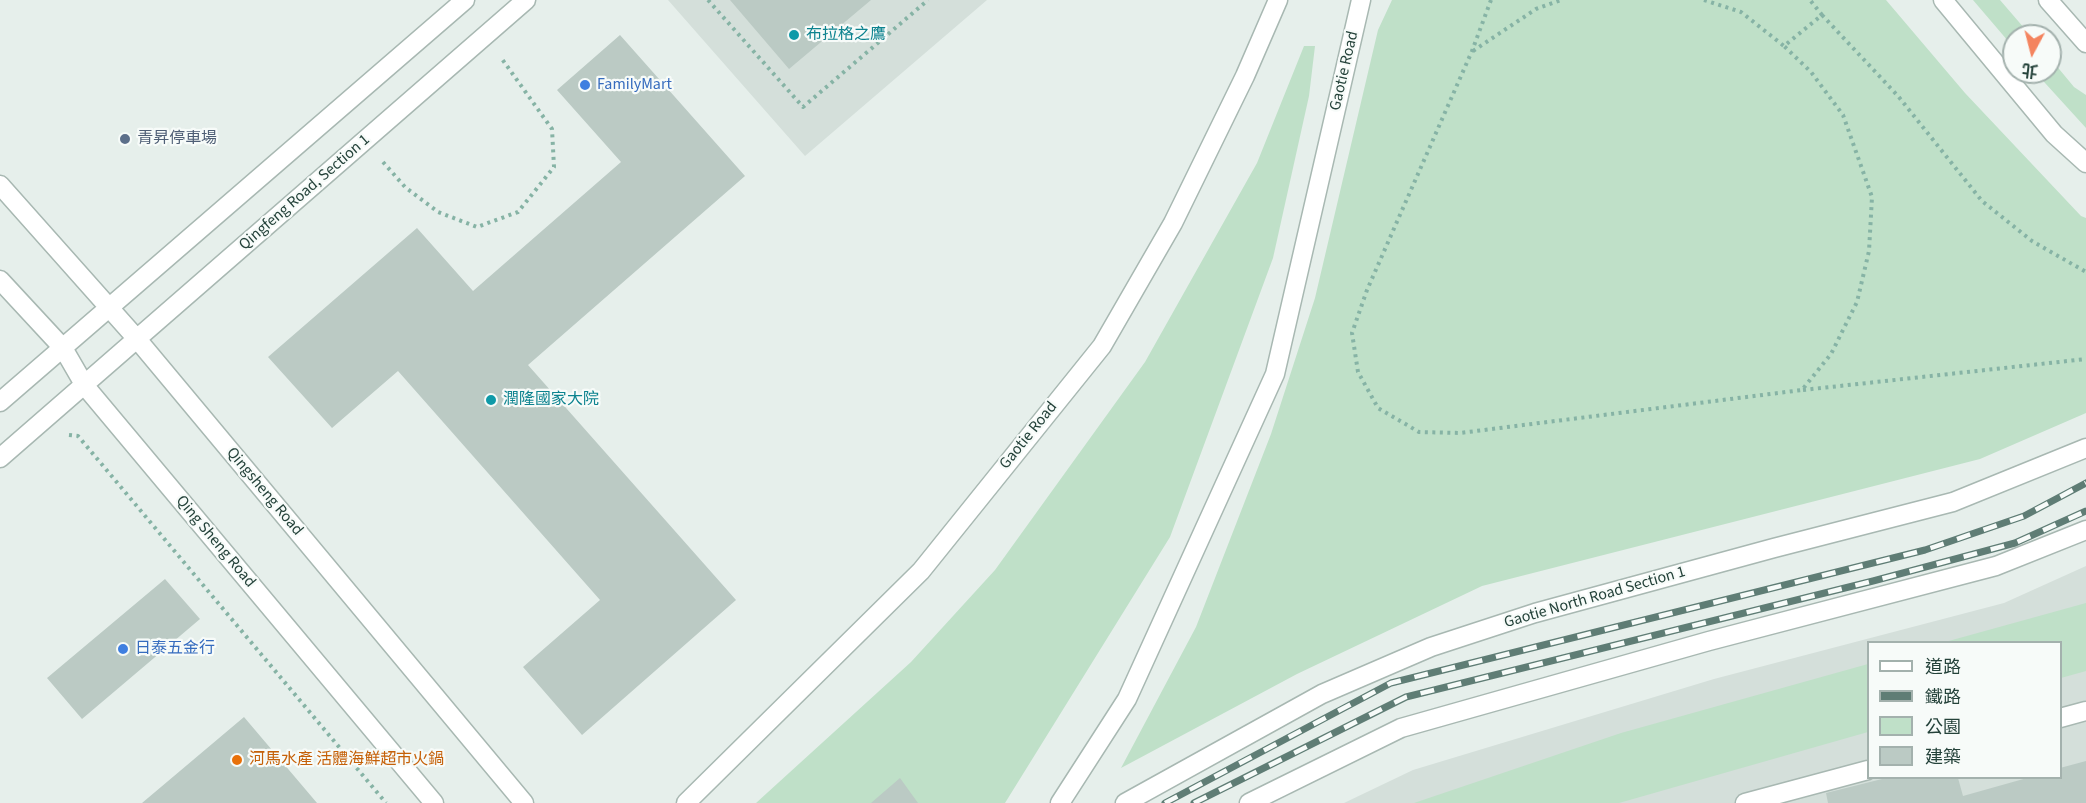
<!DOCTYPE html>
<meta charset="utf-8">
<style>
body{margin:0}
#map{position:relative;width:2086px;height:803px;overflow:hidden;background:#e6efeb;font-family:"Source Sans 3","Noto Sans TC",sans-serif}
canvas{display:block}
.legend{position:absolute;left:1867px;top:641px;width:195px;height:138px;box-sizing:border-box;background:#f7fbf9;border:2px solid #a3b1ad;margin:0;padding:8px 10px;list-style:none;font-size:18px;color:#24423a}
.legend li{display:flex;align-items:center;gap:12px;height:30px}
.legend b{width:30px;border:2px solid #a3b1ad}
.north{position:absolute;left:2002px;top:24px;width:60px;height:60px;box-sizing:border-box;background:#f7fbf9;border:2px solid #a3b1ad;border-radius:50%;rotate:187deg;font-size:16px;font-weight:700;line-height:24px;text-align:center;color:#24423a}
.north::after{content:'';display:block;margin:auto;width:21px;height:27px;background:#f4845f;clip-path:polygon(50% 0,100% 100%,50% 72%,0 100%)}
</style>
<div id="map">
<canvas width="2086" height="803"></canvas>
<ul class="legend">
<li><b style="height:8px;background:#fff"></b>道路</li>
<li><b style="height:8px;background:#5f7d75"></b>鐵路</li>
<li><b style="height:16px;background:#bfe0c8"></b>公園</li>
<li><b style="height:16px;background:#bbcac4"></b>建築</li>
</ul>
<div class="north">北</div>
</div>
<script>
const ctx = document.querySelector('canvas').getContext('2d');
ctx.lineJoin = 'round';
function fill(path, color) {
  ctx.fillStyle = color;
  ctx.fill(path, 'evenodd');
}
function strokePath(path, color, width, dash) {
  ctx.strokeStyle = color;
  ctx.lineWidth = width;
  ctx.lineCap = dash ? 'butt' : 'round';
  ctx.setLineDash(dash || []);
  ctx.stroke(path);
}
function write(font, color, halo, rows, align = 'center') {
  ctx.font = font + ' "Source Sans 3","Noto Sans TC",sans-serif';
  ctx.lineWidth = 4.5;
  ctx.setLineDash([]);
  ctx.textBaseline = 'middle';
  ctx.strokeStyle = halo;
  ctx.fillStyle = color;
  for (const [text, x, y, turn = 0] of rows) {
    ctx.save();
    ctx.translate(x, y);
    ctx.rotate((+turn || 0) * Math.PI / 180);
    ctx.textAlign = isNaN(turn) ? turn : align;
    if (halo) ctx.strokeText(text, 0, 0);
    ctx.fillText(text, 0, 0);
    ctx.restore();
  }
}
fill(new Path2D(`
 M668 0H987L805 156Z
 M2086 566V803H1344L1413 770 1714 679 2004 603ZM1868 642H2060V778H1868Z`), '#d4dfda');
fill(new Path2D(`
 M1392 0H1886L1965 93 2081 216 2086 218V413L1980 459 1482 586 1297 674 1121 768 1196 627 1271 434 1315 298 1378 30Z
 M1973 0H2000L2031 36H2014V48Z
 M1304 46H1315L1309 96 1273 258 1170 537 1005 803H756L911 662 995 570 1145 362 1257 163Z
 M2050 58 2074 87 2086 95V128L2035 72H2050Z
 M2086 603V671L2061 678 2060 642H1945Z
 M1868 664V732L1619 803H1414L1621 733Z`), '#bfe0c8');
fill(new Path2D(`
 M730 0H871L789 69Z
 M620 35 745 176 528 365 736 600 582 735 523 667 600 600 398 371 332 428 268 357 417 228 473 291 621 162 557 90Z
 M165 579 200 619 82 719 47 678Z
 M244 717 317 803H142Z
 M2086 761V803H1828L1826 793 1886 778H1958L1963 796 2027 778H2060V768Z
 M900 778 918 803H871Z`), '#bbcac4');
const minor = new Path2D(`
 M1943 0 2054 134 2086 163
 M2048 0 2086 43
 M0 185 137 339 524 803
 M0 280 63 348 85 386 434 803
 M0 402 465 0
 M0 458 526 0
 M2060 718 2086 711
 M686 803 921 571 1102 346 1173 223 1245 76 1278 0
 M1060 803 1127 699 1275 374 1361 0
 M1125 803 1322 694 1431 647 1535 613 1774 548 1953 502 2086 448
 M1249 803 1401 728 1709 641 1996 566 2086 530
 M1745 803 1868 770`);
strokePath(minor, '#a8b8b2', 21);
strokePath(new Path2D(`
 M708 0 803 107 928 0
 M1491 0 1472 51 1367 290 1352 333 1358 372 1378 408 1419 432 1460 433 1802 390 1831 354 1857 302 1869 251 1872 197 1843 115 1811 72 1784 46
 M1704 0 1741 12 1784 46 1822 15 1810 0
 M1822 15 1898 96 1982 201 2032 241 2086 272
 M1473 51 1536 9 1561 0
 M383 162 405 187 438 212 477 227 518 212 554 167 552 129 502 59
 M1803 390 2086 359
 M69 435 78 436 386 803`), '#86b3a5', 4, [3, 4.5]);
strokePath(minor, '#fff', 18);
const rail = new Path2D(`
 M1165 803 1391 683 1925 550 2024 516 2086 483
 M1194 803 1406 697 1873 581 2015 543 2086 511`);
strokePath(rail, '#5f7d75', 7);
strokePath(rail, '#f7fbf9', 4.5, [14]);
for (const [x, y, r, color] of [
 [794,35,6,"#0f9aa8"],
 [585,85,6,"#3f7fe0"],
 [125,139,6,"#5c6f8a"],
 [491,400,6,"#0f9aa8"],
 [123,649,6,"#3f7fe0"],
 [237,760,6,"#e8710a"]
]) {
  const dot = new Path2D();
  dot.arc(x, y, r, 0, 2 * Math.PI);
  ctx.fillStyle = color;
  ctx.fill(dot);
  strokePath(dot, '#f7fbf9', 2);
}
write('16px', '#0d838f', '#f7fbf9', [
 ["布拉格之鷹",806,35],
 ["潤隆國家大院",503,400]
], 'left');
write('16px', '#24423a', '#f7fbf9', [
 ["Gaotie Road",1345,71,-77],
 ["Qingfeng Road, Section 1",305,193,-41],
 ["Gaotie Road",1029,436,-51],
 ["Qingsheng Road",264,492,50],
 ["Qing Sheng Road",215,542,50],
 ["Gaotie North Road Section 1",1595,598,-16]
]);
write('16px', '#366cbe', '#f7fbf9', [
 ["FamilyMart",597,85],
 ["日泰五金行",135,649]
], 'left');
write('16px', '#4e5e75', '#f7fbf9', [
 ["青昇停車場",137,139]
], 'left');
write('16px', '#c56008', '#f7fbf9', [
 ["河馬水產 活體海鮮超市火鍋",249,760]
], 'left');
</script>
